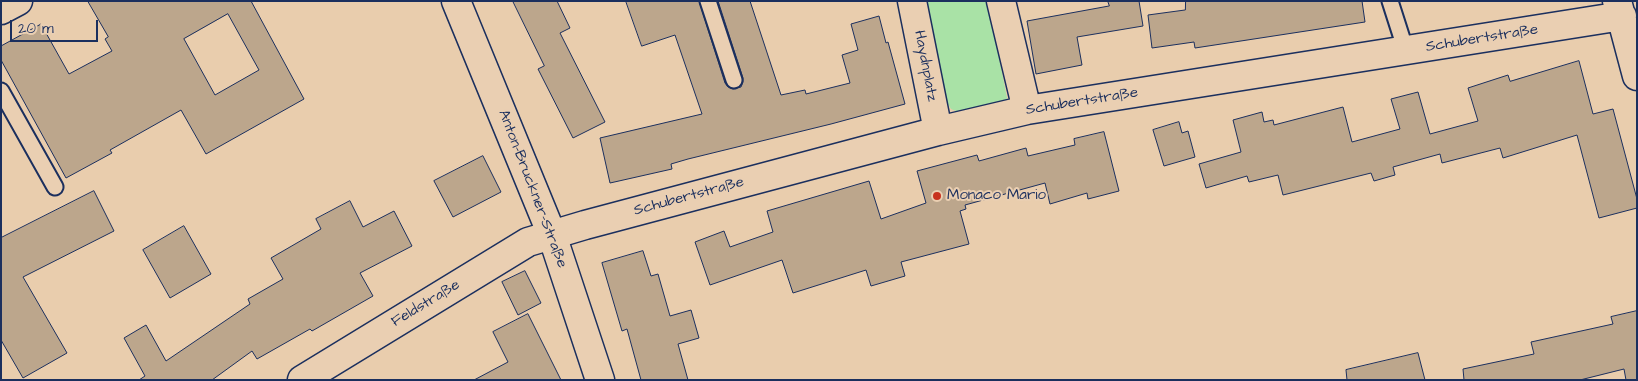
<!DOCTYPE html>
<meta charset="utf-8">
<style>
body{margin:0}
#map{position:relative;width:1638px;height:381px;overflow:hidden;background:#e9cdad;font-family:"Architects Daughter",sans-serif}
canvas{display:block}
.frame{position:absolute;inset:0;border:2px solid #1b2f5e;pointer-events:none}
.scale{position:absolute;left:10px;top:20px;width:88px;height:22px;box-sizing:border-box;border:2px solid #1b2f5e;border-top:0;padding-left:6px;font-size:15px;line-height:18px;white-space:nowrap;color:#1b2f5e;-webkit-text-stroke:4px #eacfb2;paint-order:stroke}
</style>
<div id="map">
<canvas width="1638" height="381"></canvas>
<div class="frame"></div>
<div class="scale">20 m</div>
</div>
<script>
const ctx = document.querySelector('canvas').getContext('2d');
ctx.lineJoin = 'round';
function fill(path, color) {
  ctx.fillStyle = color;
  ctx.fill(path, 'evenodd');
}
function strokePath(path, color, width, dash) {
  ctx.strokeStyle = color;
  ctx.lineWidth = width;
  ctx.lineCap = dash ? 'butt' : 'round';
  ctx.setLineDash(dash || []);
  ctx.stroke(path);
}
function write(font, color, halo, rows, align = 'center') {
  ctx.font = font + ' "Architects Daughter",sans-serif';
  ctx.lineWidth = 4;
  ctx.setLineDash([]);
  ctx.textBaseline = 'middle';
  ctx.strokeStyle = halo;
  ctx.fillStyle = color;
  for (const [text, x, y, turn = 0] of rows) {
    ctx.save();
    ctx.translate(x, y);
    ctx.rotate((+turn || 0) * Math.PI / 180);
    ctx.textAlign = isNaN(turn) ? turn : align;
    if (halo) ctx.strokeText(text, 0, 0);
    ctx.fillText(text, 0, 0);
    ctx.restore();
  }
}
fill(new Path2D(`
 M925 1H988L1008 103 961 113 951 109 945 99Z`), '#a9e2a6');
const building = new Path2D(`
 M88 1H251L304 99 206 154 181 110 110 150 112 153 66 178 1 60V46L41 24 69 74 112 51 105 39 108 37ZM228 14 259 70 215 95 184 39Z
 M513 1H557L570 28 560 33 605 122 573 138 538 69 544 66Z
 M626 1H699L725 83 728 87 733 89 741 87 743 82V78L718 1H750L781 95 805 90 806 94 850 83 842 55 858 50 851 24 879 16 886 43 888 42 905 104 831 124 688 159 671 164 672 169 610 183 600 138 702 114 675 35 642 46Z
 M1108 1H1139L1143 26 1077 37 1082 65 1036 74 1027 21 1109 6Z
 M1186 1H1362L1365 22 1195 48 1194 42 1152 48 1148 15 1185 10Z
 M1579 61 1593 114 1613 109 1637 199V208L1599 218 1577 135 1503 158 1500 148 1442 163 1440 154 1393 167 1395 175 1374 181 1371 173 1283 195 1278 175 1249 182 1247 176 1206 188 1199 164 1241 152 1233 120 1262 112 1264 122 1273 120 1274 125 1343 107 1352 142 1400 129 1391 99 1418 92 1430 134 1478 121 1468 88 1508 75 1510 81Z
 M1179 122 1182 133 1188 131 1195 157 1164 166 1153 130Z
 M1104 132 1119 191 1088 199 1087 193 1050 204 1045 183 965 205 966 209 960 211 969 244 901 262 905 276 871 286 866 270 793 293 782 260 710 285 695 242 724 231 730 247 773 232 767 211 869 181 881 219 926 203 917 171 977 155 979 161 1026 148 1028 156 1075 145 1074 139Z
 M483 156 501 192 453 217 434 181Z
 M94 191 114 231 23 277 67 353 23 378 1 340V238Z
 M350 201 363 227 394 211 412 246 360 273 373 296 312 331 310 329 257 359 252 351 212 380H139L145 376 124 338 146 325 166 361 250 304 248 299 283 279 271 258 321 229 316 219Z
 M184 226 211 274 170 298 143 250Z
 M643 251 651 276 658 274 670 316 691 310 699 338 678 344 688 380H641L627 329 622 331 602 263Z
 M525 271 541 303 518 315 502 282Z
 M1637 311V380H1626L1624 369 1580 380H1464L1463 369 1534 354 1531 342 1613 324 1611 317Z
 M528 314 561 380H474L508 362 493 332Z
 M1418 353 1425 380H1347L1346 370Z`);
fill(building, '#bca68c');
strokePath(building, '#1b2f5e', 1);
const lane = new Path2D(`
 M708 1 734 80
 M1390 1 1406 51
 M1 91 55 187`);
const street = new Path2D(`
 M912 1 938 131
 M1001 1 1027 110
 M1617 1 1637 76
 M1 10 18 1
 M302 380 528 242 585 225 938 131 1027 110 1622 16`);
const secondary = new Path2D(`
 M456 1 552 235 600 380`);
strokePath(lane, '#1b2f5e', 19);
strokePath(street, '#1b2f5e', 31);
strokePath(secondary, '#1b2f5e', 31);
strokePath(lane, '#eacfb2', 15);
strokePath(street, '#eacfb2', 28);
strokePath(secondary, '#eacfb2', 28);
for (const [x, y, r, color] of [
 [937,196,5,"#c8321e"]
]) {
  const dot = new Path2D();
  dot.arc(x, y, r, 0, 2 * Math.PI);
  ctx.fillStyle = color;
  ctx.fill(dot);
  strokePath(dot, '#eacfb2', 2);
}
write('15px', '#1b2f5e', '#eacfb2', [
 ["Schubertstraße",1482,39,-9],
 ["Haydnplatz",925,66,79],
 ["Schubertstraße",1082,102,-9],
 ["Anton-Bruckner-Straße",532,189,69],
 ["Schubertstraße",689,197,-15],
 ["Feldstraße",426,304,-31]
]);
write('15px', '#1b2f5e', '#eacfb2', [
 ["Monaco Mario",947,196]
], 'left');
</script>
